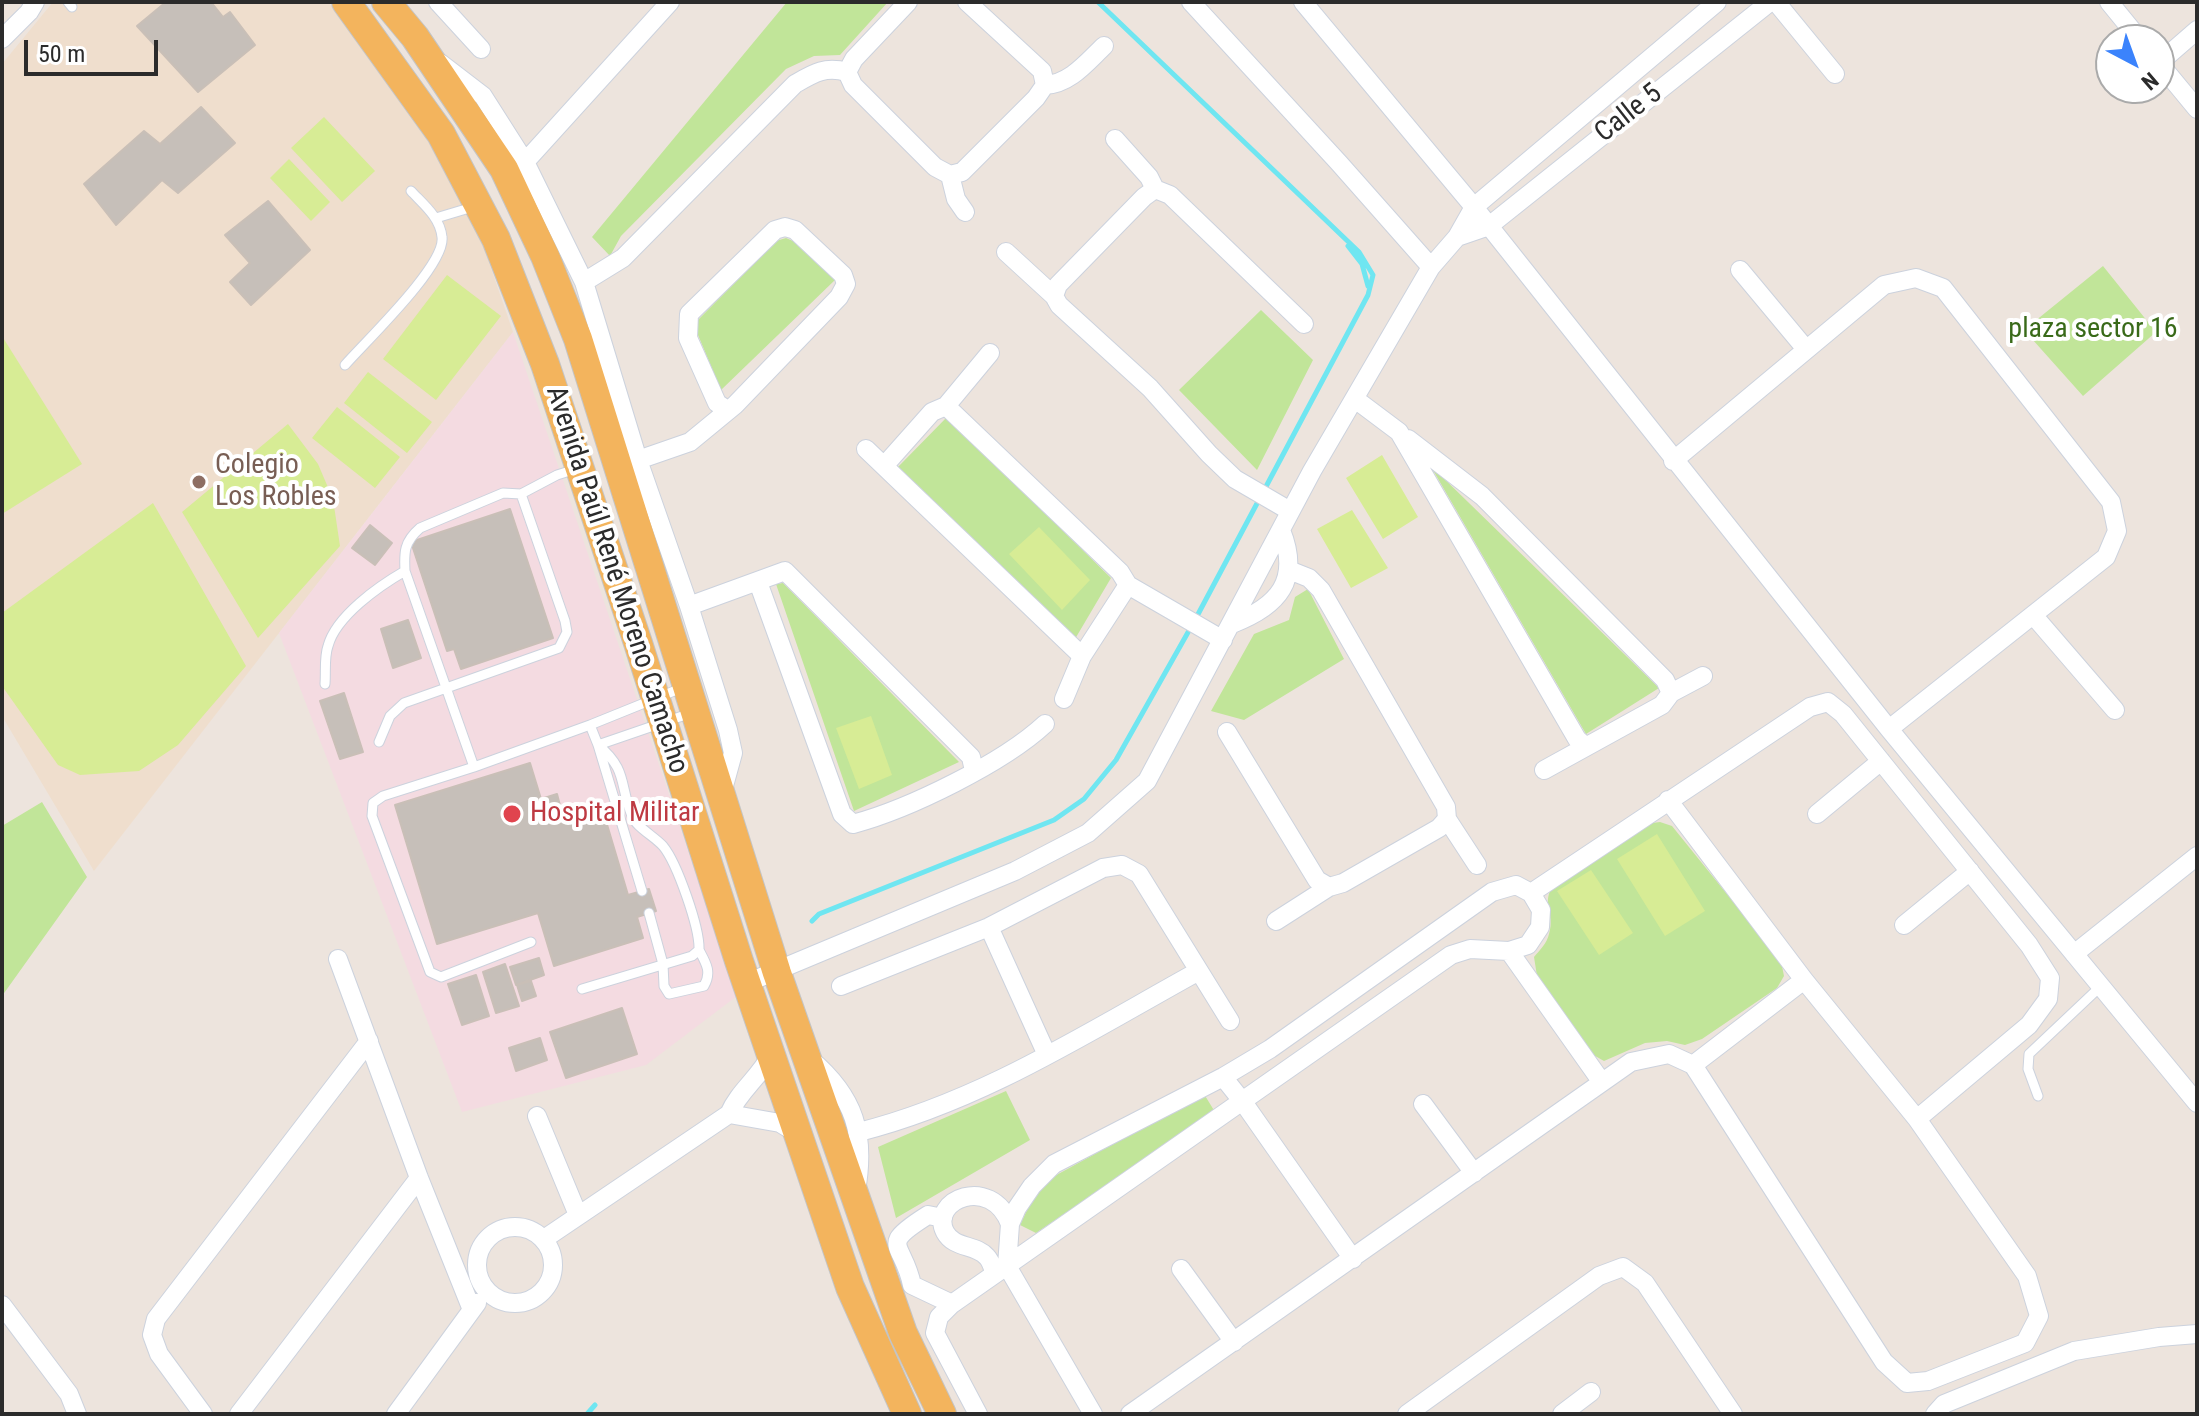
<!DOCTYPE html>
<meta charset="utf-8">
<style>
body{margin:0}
#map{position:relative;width:2199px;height:1416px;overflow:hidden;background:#ede4dd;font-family:"Roboto Condensed",sans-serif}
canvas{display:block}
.frame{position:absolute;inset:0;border:4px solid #2b2b2b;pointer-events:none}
.north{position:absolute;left:2095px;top:24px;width:80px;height:80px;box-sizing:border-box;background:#fff;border:2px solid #aaa;border-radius:50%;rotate:139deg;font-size:22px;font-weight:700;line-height:32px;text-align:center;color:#2b2b2b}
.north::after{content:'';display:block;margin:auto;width:28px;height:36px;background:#3b83fc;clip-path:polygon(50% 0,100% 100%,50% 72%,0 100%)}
.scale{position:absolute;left:24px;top:40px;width:134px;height:36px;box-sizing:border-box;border:4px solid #2b2b2b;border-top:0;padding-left:10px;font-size:24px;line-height:28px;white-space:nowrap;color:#2b2b2b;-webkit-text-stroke:6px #fff;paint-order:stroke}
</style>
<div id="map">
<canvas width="2199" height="1416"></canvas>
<div class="frame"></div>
<div class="north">N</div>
<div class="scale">50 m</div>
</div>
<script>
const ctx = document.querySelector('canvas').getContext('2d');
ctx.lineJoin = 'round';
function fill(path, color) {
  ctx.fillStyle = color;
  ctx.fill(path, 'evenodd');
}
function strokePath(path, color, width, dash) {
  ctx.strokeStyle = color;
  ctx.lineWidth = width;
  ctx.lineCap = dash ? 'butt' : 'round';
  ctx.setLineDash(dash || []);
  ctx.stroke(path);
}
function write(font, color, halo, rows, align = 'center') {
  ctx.font = font + ' "Roboto Condensed",sans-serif';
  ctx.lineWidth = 8;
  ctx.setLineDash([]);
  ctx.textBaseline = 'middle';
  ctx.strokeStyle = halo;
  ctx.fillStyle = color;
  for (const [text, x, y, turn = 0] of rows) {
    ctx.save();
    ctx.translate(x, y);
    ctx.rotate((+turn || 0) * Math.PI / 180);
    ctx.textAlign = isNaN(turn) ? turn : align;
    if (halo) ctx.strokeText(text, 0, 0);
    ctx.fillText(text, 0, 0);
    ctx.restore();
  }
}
fill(new Path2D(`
 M53 2H328L345 21 426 137 481 239 513 332 94 871 2 716V64Z`), '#efdecd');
fill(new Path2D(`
 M513 332 737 996 646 1065 462 1112 279 633Z`), '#f4dbe1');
fill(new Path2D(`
 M787 2H888L840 55 814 56 786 69 621 236 610 256 592 237Z
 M786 238 793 241 835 280 721 390 698 335 696 322 776 241Z
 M2103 266 2156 332 2083 396 2024 330Z
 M1261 310 1313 360 1257 470 1179 390Z
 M947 417 1111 578 1075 639 898 467Z
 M1430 465 1659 688 1586 734Z
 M783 583 959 762 854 811 776 584Z
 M1308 589 1344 659 1244 720 1211 711 1254 634 1289 620 1295 597Z
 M42 802 87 877 2 996V826Z
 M1660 822 1672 826 1781 961 1784 976 1777 988 1702 1039 1685 1045 1667 1041 1645 1043 1604 1061 1590 1053 1537 976 1534 957C1540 950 1547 943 1549 934 1556 912 1539 905 1555 882L1645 824Z
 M1006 1091 1030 1140 896 1218 878 1147Z
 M1204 1094 1215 1112 1036 1233 1020 1225 1034 1195 1051 1178Z`), '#c1e599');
fill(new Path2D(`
 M324 117 375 171 342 202 291 148Z
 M289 159 330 202 311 221 270 178Z
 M447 275 501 316 436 400 383 359Z
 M2 336 82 464 2 514Z
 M368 372 432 422 407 453 344 403Z
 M337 407 400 457 375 488 312 438Z
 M288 424 318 464 333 499 340 546 258 638 182 512Z
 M1382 455 1418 517 1383 539 1346 478Z
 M153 503 246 666 178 745 139 771 80 775 58 765 2 686V613Z
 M1352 510 1388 568 1351 588 1317 529Z
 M1039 527 1090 580 1062 610 1009 554Z
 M871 716 892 775 859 789 836 728Z
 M1657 834 1705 911 1665 936 1617 859Z
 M1591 870 1633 933 1599 955 1557 891Z`), '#d7ec95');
strokePath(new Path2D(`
 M1098 2 1359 252 1373 275 1368 295 1196 618
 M1348 246 1362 264 1368 286
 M812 921 819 914 1054 820 1084 799 1116 760 1191 627
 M587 1414 595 1405`), '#6fe6f1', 5);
const building = new Path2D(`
 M166 2H211L223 17 230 12 255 45 198 92 137 26Z
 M201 107 235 143 178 193 162 180 116 225 84 184 144 131 160 144Z
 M268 201 310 250 251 305 230 282 250 263 225 235Z
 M510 509 553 638 461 669 454 649 447 651 411 542Z
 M370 525 392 543 375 565 352 548Z
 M408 620 421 658 393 668 381 629Z
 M344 693 363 752 340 759 320 701Z
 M530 763 541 799 557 794 562 813 600 801 628 895 649 889 656 911 637 917 643 938 554 966 538 913 437 944 395 805Z
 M539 958 544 975 516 985 510 967Z
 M505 964 519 1006 496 1013 483 972Z
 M476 975 489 1016 462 1025 448 984Z
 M531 981 536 996 522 1001 517 985Z
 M622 1008 637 1054 566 1078 550 1032Z
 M540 1038 547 1060 516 1071 509 1048Z`);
fill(building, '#c6bfb9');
strokePath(building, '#c9bfb7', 2);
const lane = new Path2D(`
 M68 2 72 7
 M436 218 476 206
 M345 365C366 341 446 265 442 237 440 217 423 204 411 191
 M325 684C326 672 324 657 328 646 336 616 379 586 405 571
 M590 725 598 745 642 891
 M379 742 390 716 404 703 559 648 567 632 565 621 521 494
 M598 745 694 712
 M474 767 405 571C404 552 404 542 420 528L503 493 521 494 557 475 576 469
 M649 913 663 964 664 986 669 994 704 986C712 972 706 963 699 950
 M531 942 441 977 430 972 372 816 373 803 383 796 474 767 590 725 684 687
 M582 989 692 956 699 950C700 928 677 863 663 846 654 836 636 827 632 816 619 784 628 770 598 745
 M2038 1096 2028 1069 2029 1054 2101 986`);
const street = new Path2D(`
 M438 2 481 49
 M1191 2 1339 163 1431 267
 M1303 2 1474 207 1889 729 2197 1103
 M1776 2 1835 74
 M2109 2 2140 40
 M2 39 29 12 35 2
 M440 63 483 96 525 162 584 282 638 460 689 606 728 730 733 753 722 793
 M2159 63 2197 109
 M2159 63 2197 30
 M847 72 854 59 908 2
 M1045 85C1070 84 1087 62 1104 46
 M1115 139 1149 177 1155 189 1170 195 1304 324
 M525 162 670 2
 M950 175 956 199 965 212
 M1457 237 1489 226 1770 2
 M1006 252 1054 296 1059 305 1150 388 1209 454 1235 479 1290 511
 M1740 270 1805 348
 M584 282 623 258 795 84C814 73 825 66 847 72L853 85 935 167 950 175 962 172 1036 98 1045 85 1042 71 967 2
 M1054 296 1058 285 1144 197 1155 189
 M1355 399 1399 432 1577 739 1585 746
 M946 406 1120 572 1128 585 1223 640
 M1408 439 1482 496 1665 680 1671 693
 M866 449 1082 656
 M638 460 690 442 735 405 839 297 846 284 843 275 795 230 785 227 775 230 689 314 688 338 717 403 727 410
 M1673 461 1884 285 1916 278 1943 288 2111 502 2117 531 2106 557 1889 729
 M884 466 932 412 946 406 990 353
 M1289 570 1309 578 1321 590 1446 807 1447 819 1477 865
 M758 582 842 814 853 824C909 809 1003 763 1045 724
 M689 606 785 571 971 757 974 771
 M2034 616 2115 710
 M1232 624C1279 606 1301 580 1281 530
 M1064 699 1082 656 1128 585
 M1227 732 1317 880 1329 887
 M1544 770 1662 705 1671 693 1703 676
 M1668 800 1804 980 1917 1119 2027 1276 2039 1316 2025 1343 1928 1381 1907 1383 1884 1362 1693 1065
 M1817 814 1881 761
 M1276 921 1329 887 1343 883 1439 828 1447 819
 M1904 925 1970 871
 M989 927 1047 1055
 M1509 951 1601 1081
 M2074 954 2197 856
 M338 959 419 1178 472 1310
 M747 983 1015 871 1088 833 1147 781 1312 471 1431 267 1457 237 1474 207 1717 2
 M841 986 989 927 1103 868 1122 865 1139 874 1230 1021
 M771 1055C759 1078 739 1091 729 1114L780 1123 798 1134
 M810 1059C855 1097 866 1134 856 1191
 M1223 1077 1243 1102 1353 1259
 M1423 1104 1474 1173
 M537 1116 578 1215
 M859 1132C982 1101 1088 1032 1197 972
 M943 1218 928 1215C877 1247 903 1241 912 1285L952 1304 939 1317 935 1333 978 1414
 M477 1265a38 38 0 1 1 76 0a38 38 0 1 1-76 0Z
 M544 1239 729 1114
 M1181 1269 1234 1342
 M995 1274C993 1269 991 1261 987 1257 976 1244 954 1249 945 1232 929 1200 991 1174 1010 1224
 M952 1304 1451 955 1470 949 1509 951 1528 945 1540 927 1541 910 1531 893
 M2 1305 69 1394 77 1414
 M203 1414 159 1354 152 1335 156 1319 369 1041
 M239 1414 419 1178
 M396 1414 477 1303
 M1093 1414 1007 1266 1010 1224 1017 1208 1032 1186 1054 1164 1223 1077 1270 1049 1492 892 1516 885 1531 893 1810 707 1828 702 1843 714 2029 945 2050 978 2048 999 2029 1025 1917 1119
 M1130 1414 1631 1062 1669 1054 1693 1065 1804 980
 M1407 1414 1599 1276 1623 1267 1645 1283 1733 1414
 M1562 1414 1591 1392
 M1935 1414 1944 1404 2074 1351 2159 1337 2197 1334`);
const primary = new Path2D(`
 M346 2 441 134 496 239 545 364 638 643 739 961 850 1287 907 1414
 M386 2 415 37 504 169 545 256 578 339 777 973 903 1333 942 1414`);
strokePath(lane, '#ccd2dd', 11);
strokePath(street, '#ccd2dd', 20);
strokePath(primary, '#c4c4c4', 30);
strokePath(lane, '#fff', 9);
strokePath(street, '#fff', 18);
strokePath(primary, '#f3b45d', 28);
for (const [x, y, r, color] of [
 [199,482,8,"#8d6e63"],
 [512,814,10,"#e0444e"]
]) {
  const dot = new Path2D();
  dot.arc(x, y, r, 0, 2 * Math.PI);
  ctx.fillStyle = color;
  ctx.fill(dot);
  strokePath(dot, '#fff', 3);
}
write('28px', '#2b2b2b', '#fff', [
 ["Calle 5",1629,114,-38],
 ["Avenida Paúl René Moreno Camacho",616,580,72]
]);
write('28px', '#396a19', '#fff', [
 ["plaza sector 16",2093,330]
]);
write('28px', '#785e54', '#fff', [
 ["Colegio",215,466],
 ["Los Robles",215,498]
], 'left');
write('28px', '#be3a42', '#fff', [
 ["Hospital Militar",530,814]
], 'left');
</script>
